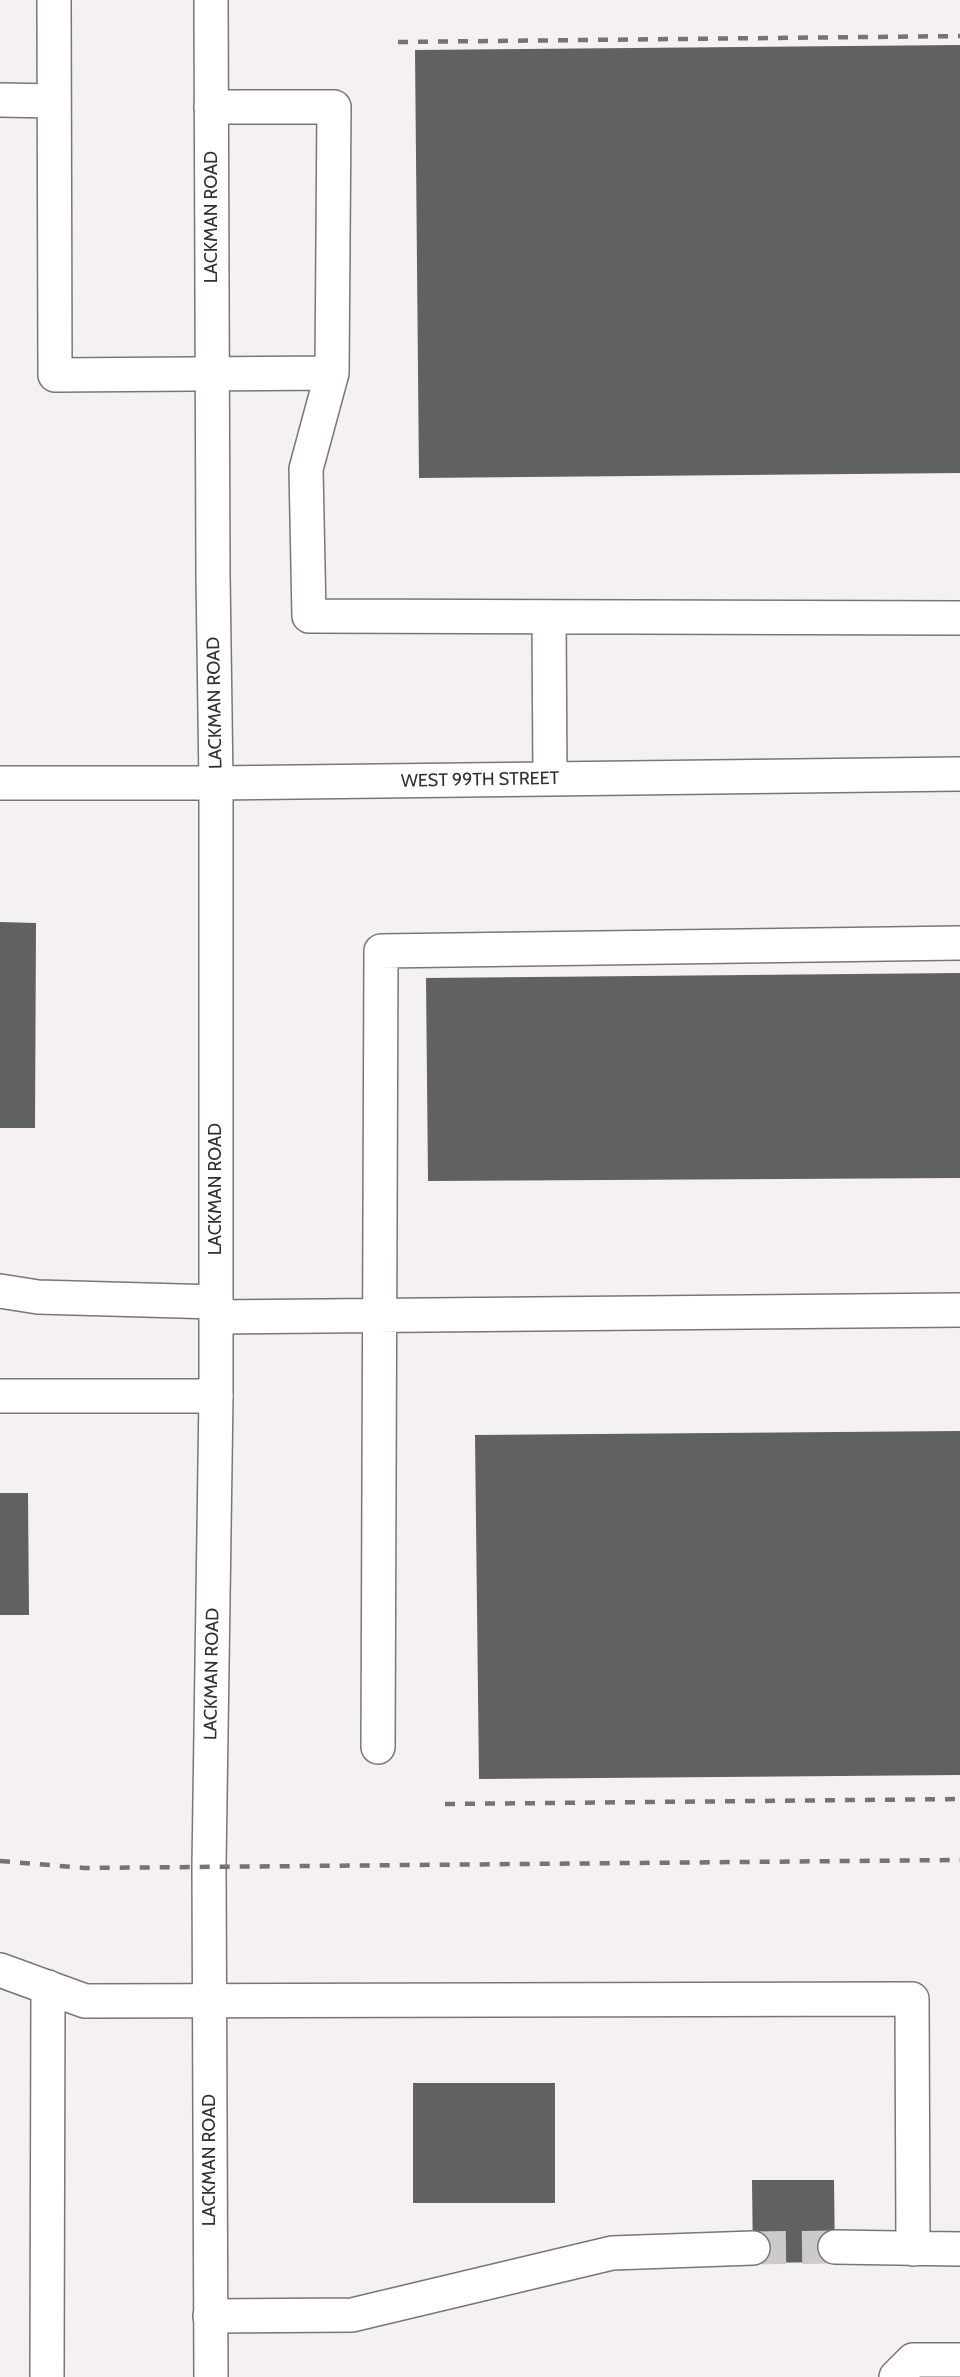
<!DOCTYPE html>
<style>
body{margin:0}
canvas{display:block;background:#f4f0f3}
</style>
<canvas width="960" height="2377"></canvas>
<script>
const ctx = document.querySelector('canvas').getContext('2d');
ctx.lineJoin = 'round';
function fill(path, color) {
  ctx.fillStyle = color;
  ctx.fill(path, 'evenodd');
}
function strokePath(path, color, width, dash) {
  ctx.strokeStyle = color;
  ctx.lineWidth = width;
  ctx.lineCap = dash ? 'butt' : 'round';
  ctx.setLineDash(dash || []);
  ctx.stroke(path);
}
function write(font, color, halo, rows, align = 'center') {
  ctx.font = font + ' Cabin,sans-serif';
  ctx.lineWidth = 6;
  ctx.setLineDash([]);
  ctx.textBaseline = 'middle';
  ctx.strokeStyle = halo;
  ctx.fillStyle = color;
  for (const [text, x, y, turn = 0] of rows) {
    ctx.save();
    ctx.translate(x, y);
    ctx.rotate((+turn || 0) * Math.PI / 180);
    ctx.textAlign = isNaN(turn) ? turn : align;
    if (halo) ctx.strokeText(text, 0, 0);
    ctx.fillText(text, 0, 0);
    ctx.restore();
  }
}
fill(new Path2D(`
 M960 45V473L419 478 415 50Z
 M0 922 36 923 35 1128H0Z
 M960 973V1178L428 1181 426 978Z
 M960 1431V1775L479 1779 475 1435Z
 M0 1493H28L29 1615H0Z
 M413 2083H555V2203H413Z
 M752 2180H834L835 2262 753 2263Z`), '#60625f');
strokePath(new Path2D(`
 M753 2248 835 2247`), '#cdcacc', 33, [33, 16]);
const minor = new Path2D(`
 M54 0 55 375 332 373 334 107H211
 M0 100 54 101
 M332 373 306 469 309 616 960 618
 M549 617 550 779
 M0 783H216L960 774
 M0 1291 38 1297 216 1302
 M216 1317 960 1310
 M0 1396H216
 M378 1747 381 951 960 943
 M0 1970 85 2001 912 1999 913 2249
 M835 2247 960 2249
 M210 2316 352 2315 612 2253 753 2248
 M47 2377 48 1987
 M896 2377 913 2360H960`);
const major = new Path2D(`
 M211 2377 209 1866 216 1396V783L213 576 211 0`);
strokePath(minor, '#797678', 36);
strokePath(major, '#797678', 36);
strokePath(minor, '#fff', 33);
strokePath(major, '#fff', 33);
strokePath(new Path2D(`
 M398 42 960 36
 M445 1804 960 1799
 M0 1861 85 1868 960 1860`), '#757375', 4.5, [10, 10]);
write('18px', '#313031', '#fff', [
 ["LACKMAN ROAD",212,217,-90],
 ["LACKMAN ROAD",215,703,-91],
 ["WEST 99TH STREET",480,780,-1],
 ["LACKMAN ROAD",216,1189,-90],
 ["LACKMAN ROAD",212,1674,-89],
 ["LACKMAN ROAD",210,2160,-90]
]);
</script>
